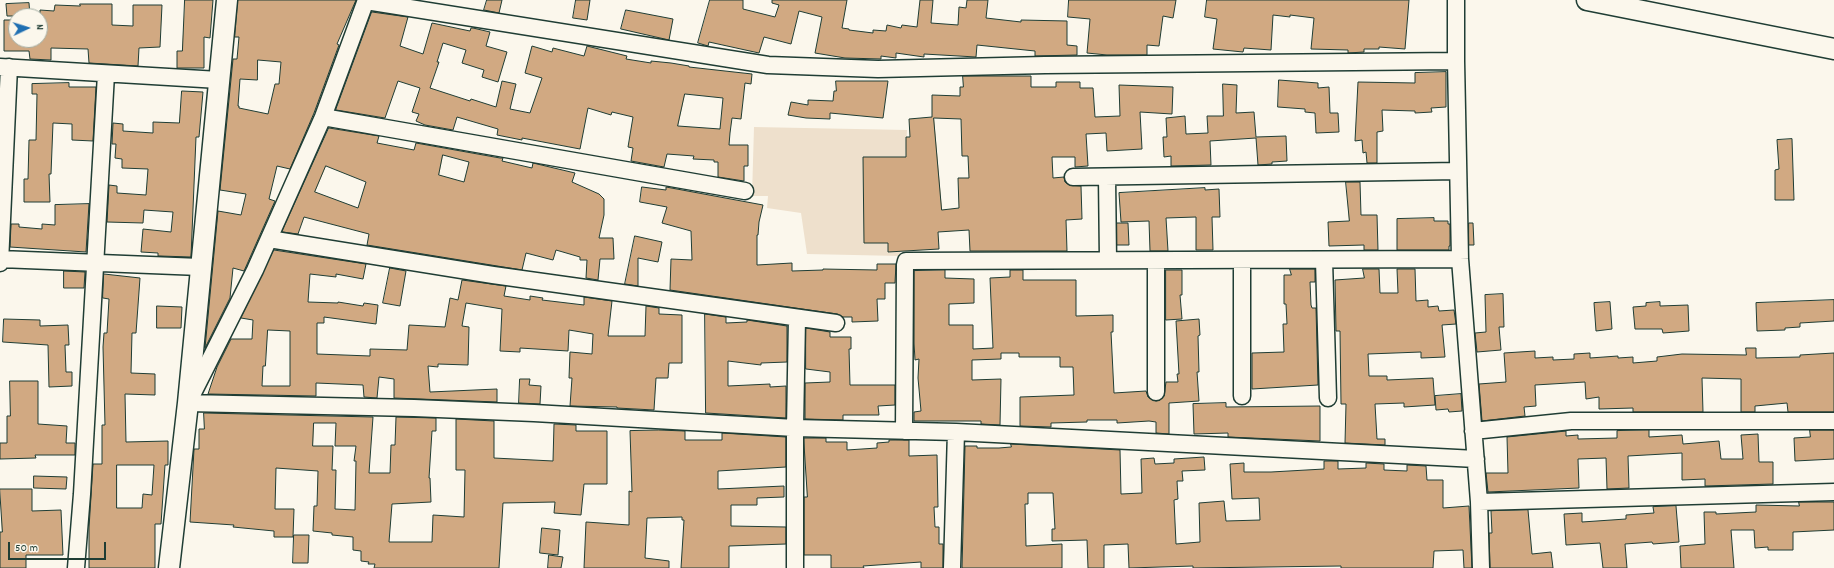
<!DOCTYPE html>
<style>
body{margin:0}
#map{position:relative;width:1834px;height:568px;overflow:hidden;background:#fbf7ec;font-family:Dekko,sans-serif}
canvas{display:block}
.north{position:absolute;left:8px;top:8px;width:40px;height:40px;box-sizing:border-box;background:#fbf7ec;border:1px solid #a3ada2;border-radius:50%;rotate:86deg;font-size:11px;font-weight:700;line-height:16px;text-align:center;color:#1f3d34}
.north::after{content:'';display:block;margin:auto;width:14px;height:18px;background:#1f6fb2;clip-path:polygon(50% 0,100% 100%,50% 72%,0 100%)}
.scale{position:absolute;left:8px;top:542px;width:98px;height:18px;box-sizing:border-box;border:2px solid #1f3d34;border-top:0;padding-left:5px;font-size:12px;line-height:14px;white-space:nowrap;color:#1f3d34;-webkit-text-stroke:3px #fbf7ec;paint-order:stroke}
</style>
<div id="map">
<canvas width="1834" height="568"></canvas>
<div class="north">N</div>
<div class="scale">50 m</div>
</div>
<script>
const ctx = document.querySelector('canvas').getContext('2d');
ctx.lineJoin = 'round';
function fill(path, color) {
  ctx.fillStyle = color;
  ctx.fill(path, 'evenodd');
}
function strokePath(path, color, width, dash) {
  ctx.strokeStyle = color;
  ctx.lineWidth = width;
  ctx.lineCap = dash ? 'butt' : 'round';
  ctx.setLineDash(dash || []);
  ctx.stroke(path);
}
fill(new Path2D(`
 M754 127 907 130 900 256 807 254 801 213 767 208 768 196H752Z`), '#eee0cc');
const building = new Path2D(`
 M185 0H213L210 38 204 37V68H177V51H182Z
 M238 0H356L337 44 339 45 314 113 290 169 277 166 269 199 275 201 244 271 233 268 230 298 205 348 218 211 241 215 246 194 220 190 233 59H237L239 37H235ZM258 60 281 62 279 84H275L268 114 239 108V106H238L240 79 257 80Z
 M487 0H502L499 13 484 10Z
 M576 0H590L587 20 573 18Z
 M710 0H743V9L775 17 779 5 772 3V0H847L842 28 849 29V30L873 33V30L886 31 887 25 901 28 902 25 917 27 920 0H933L931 23 958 25 959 7 966 8 967 0H988L986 18 1021 22V20L1067 21V45L1077 46V55L1035 56V51L977 45 976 57 924 54V57L896 53V58L881 56V59L845 58 815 53 822 17 799 11 791 44 764 37 759 53 709 42 708 46 698 43Z
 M1069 0H1176L1173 18 1163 16 1159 46 1147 45V55H1107L1087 53 1090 19 1068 17Z
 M1207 0H1409L1405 49 1379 47V49H1364V52L1348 53V50L1311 49 1314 18 1290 15V17L1273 15 1271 50 1244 48 1243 52 1213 49 1217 19 1205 17Z
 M29 3 30 16H7L6 4Z
 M80 4H112V25L133 26V5H162L160 47 139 48 138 66 89 63 88 49 51 48V60L30 59 29 51H4V20H16V40H40V10L54 11 55 5 80 6Z
 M626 10 673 19 669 40 621 29Z
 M372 12 408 17 400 46 423 54 432 23 470 31 471 28H473L490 32 486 46 507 52 498 82 482 77 484 70 462 63 466 50 443 43 437 62H439L430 88 470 101 471 99 496 107 502 81 516 84 510 109 530 113 542 78 525 73 532 46 552 52 553 48 584 56 587 46 627 56 626 59 651 63V61L671 63 689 66V67L752 74 751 84 745 83 741 119 732 118 730 133 729 145H748V166H744V181L718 177V162H714V160L693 159 694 156 667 154 664 167 631 161 633 148 628 147 633 117 612 112 611 115 588 108 580 149 522 138V140L497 135 498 129 457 117 453 130 425 125 416 121 419 114 412 112 420 88 398 81 385 118 336 110ZM685 94 723 98 720 129 678 126Z
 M1446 72V107L1431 108 1432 112 1415 113V111L1382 110 1383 131 1377 132V163H1367L1366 152 1363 153 1362 140 1355 141 1358 82 1415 83V73Z
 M963 76H1031V87H1056V82H1080V88H1093L1095 117 1120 116 1119 85 1173 87 1172 114 1140 112 1142 149 1107 151 1106 133 1086 134 1088 166 1075 167V157H1052L1053 178 1064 177 1065 182 1069 185 1081 186 1082 219 1066 220 1067 251H970L969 230 938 232 939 249 888 252V243H864L863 157H906V137H910L909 119 932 117V95L960 96V87H963ZM934 118 961 119 962 156H968L969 178H958L959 208 942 210Z
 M1279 80 1318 83V88L1329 87 1330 113H1338L1339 132 1316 133 1315 113 1305 112V109L1278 107Z
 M836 81H888L883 118 830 113V119L806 118 788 115 791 102 808 105V100L833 101 834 91H836Z
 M69 83V87H96L93 141 72 140V124L53 123 51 174H49L50 202H24V179H28L29 140H36L37 94H32V84Z
 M1223 84 1237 85 1236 113 1254 112 1256 137 1286 136 1287 161 1272 162V164L1258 165 1256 138 1210 141 1211 165 1171 166V156L1164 157 1163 137H1167L1166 118 1185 116 1186 134 1208 133 1207 116H1223Z
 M182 91 203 92 199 137H196L191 257 160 256H158V253L141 252 143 229 171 232 173 212 144 210 143 223 107 222 109 185 117 186V193L146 195 148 169 122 168V159L115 158 116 144H112L113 123 123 124V131L153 133V122L179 123Z
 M329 128 379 136 377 143 414 150 416 143 500 158H503L502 161 532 168 533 163 575 173 572 182 599 194 604 199V215L599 238H613L614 259H600L598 280 586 278 587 260H580V257L556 250 553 260 526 253 522 270 367 245 369 234 304 217 298 234 282 232ZM443 155 469 162 464 182 439 175ZM326 166 366 182 358 208 315 192Z
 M1792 139 1794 200H1775V170L1779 169 1777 140Z
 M1346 182H1360L1361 215H1377L1378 250H1364V245L1329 246 1328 222 1349 221Z
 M642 187 666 190V187L763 205 759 222 758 235H757V265L792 263V271L823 270V269L877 270V264H896L895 283H885V299H877L878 321 852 322V317H843L837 314 670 290 671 259 692 260 691 231 662 223 667 207 640 202Z
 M1205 188V190L1219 189 1220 217H1212L1213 250H1196V217L1166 218 1168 251H1150L1149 221 1121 222 1119 193Z
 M89 204 86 252 10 247 11 224H19V227L42 229V224L55 225V205Z
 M1434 218V221H1448V224H1450V246H1449V250H1397V219Z
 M1117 223H1128L1129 245H1117Z
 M1469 223H1473L1474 245H1469Z
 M635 236 662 242 658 262 638 258V286L625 284Z
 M274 250 366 264 363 279 336 274V277L310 274 308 302 338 303V302L363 306 364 303 378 305 376 324 324 317V323H317V354L370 356V349L407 350 409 325 445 327 450 298 458 300 462 280 506 286 504 296 530 300V296L543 298 542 300 584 305V297L612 301 608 336H645L646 306 659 308V314L682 315V363H669L668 378H656L654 410 617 408V407L570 406 572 378H569L570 352 592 354 593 334 569 330 568 351 520 348V352L500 351 502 309 466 303 462 326 469 327 468 365 438 364V367L428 366 430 392 497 389V402L394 398V379L379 377 377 398 364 397 363 385 316 383V396L208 394 217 367 231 339H252L253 320 241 318ZM268 330 290 331V386H262L263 366H265Z
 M390 268 406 271 400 306 383 303Z
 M1290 269H1315V282H1310L1311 305 1312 308H1316L1318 385 1252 389V353L1284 352 1283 324H1287L1286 304H1284V275H1291Z
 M1363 269H1379L1380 293H1398L1397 269H1415L1416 301 1428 300V307L1438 306 1439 311 1454 310 1456 324 1442 325 1445 357 1421 358V352L1368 354 1369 376H1387V380L1433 378 1435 405 1404 407V403L1375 404 1377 439H1385V445L1345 443 1346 404H1341L1340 331H1336L1335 280 1364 278Z
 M945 270V278L974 279V303L949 304V325H973V349L993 348 990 278 1010 277V270H1023V280H1076V316L1113 315V332H1111L1114 393 1146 391 1148 397 1156 401 1160 400 1164 396 1166 382H1178L1177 374H1179L1176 321 1199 319 1200 335 1198 336 1199 372H1197L1199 401 1169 403V434L1156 433V422L1149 421 1117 423V420H1087V422L1051 423V427L1020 426V397L1074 395 1073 367H1060V357H1019V353H1001V359L972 360V380L1001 379 1000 425 981 424V421H914V412L921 411 918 378 919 359 915 360 914 343V271Z
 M1166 270H1182V295H1180L1182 319 1166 320Z
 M64 271 85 272 84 288H64Z
 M104 274 140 278 136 333H132L131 373 155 374V395L125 394 126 442 168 441V465H165L161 524H155V568H89V528L93 464H102V425H105L103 347 104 333H107L109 299 103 298ZM117 465H154L152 495 143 494 142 508H117Z
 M1503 294 1504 327H1499L1501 350 1477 352 1475 333 1486 332 1485 295Z
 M1834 300V321L1800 323V327L1785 328V330L1757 331 1756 303Z
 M1610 302 1612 329 1596 331 1594 303Z
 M1660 302V306L1688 305 1689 331 1663 333 1662 329H1635L1633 307 1646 306V303Z
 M157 306 182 307 181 328H157Z
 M705 314 726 317V323L747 322V320L787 326V362L761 363V365L728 361V386L770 384V387L786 386V418L706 413Z
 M4 319 40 320V326L68 325 69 345H65L66 372H72V386L49 387 48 345 3 342Z
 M806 328 830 332V337H851V349H849L850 385H895V405L878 406 879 415H843V420L805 419V383L830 382V372L806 369Z
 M1746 348H1756V358L1800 357V355L1834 353V412H1788L1787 403 1755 406V412H1741V379L1702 378 1703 412H1633V408L1599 409V397L1586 399 1585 382 1535 385 1536 406 1524 407 1525 416 1482 421 1479 384 1506 382 1504 353 1535 351V358L1553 357V360L1574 359V354L1590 353V358L1618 356V358L1633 357V363L1657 361V357L1682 354 1746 355Z
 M520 379H530L529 385 541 386 540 404 519 403Z
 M10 381H38V424L67 426 66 443H75V455H35L36 458 0 459V443H7V416H10Z
 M1461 394 1462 411 1449 412 1448 409 1436 410 1435 396Z
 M1226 403V407L1320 406V441L1228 437V433L1194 434 1193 404Z
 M204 413 373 417 369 473H390L391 445H395L396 417 436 418V431H432L429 478H430L431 502 392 504 389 542H432L433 515 464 517 465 470H456V419L494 421V458L553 461 554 424 576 425V431H607V484H584L581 515 554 513 555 502 503 503 499 568H374L375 564H368L369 562 361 561V551L353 550V537L332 535V533L313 531 314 506H317L318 471 276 468 275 509H294L293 537H274V531L233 527 234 525 190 522 194 449H199V429H204ZM314 423H336L335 446H356L354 461H356L355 510 335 509 336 470H332L333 446H313Z
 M659 430 685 431V440H722V433L786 437V467L718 471V489L784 486V497L757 498V505H731V526L786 527V544L729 546V568H681L684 520H682V517L647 518 645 558 669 561V568H584L586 522 629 525V491L632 492 630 431Z
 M1649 430V437L1682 435 1683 444 1719 441 1721 459H1743L1741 435 1758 434 1759 462H1773V484L1705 486V479L1682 480V453L1628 456 1629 488 1607 489 1606 458 1578 459 1579 488 1488 492 1486 473H1508L1507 437 1566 431V436L1578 435V439L1617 438V431Z
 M1810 430H1834V459L1795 461 1794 438 1810 437Z
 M804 438H826V442H847V450L877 448V443L889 442V440H909V456L937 455 938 507H934L935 527H939V544H943V568H921V562L863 566 864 568H831V555H804V497H807Z
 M1011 444 1120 450 1121 494 1142 493 1141 459 1154 458 1155 464 1174 463V459L1204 457 1205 470 1182 471 1183 481H1177L1178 499 1174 500 1176 544 1200 542 1199 503 1224 501 1226 521 1260 520 1259 498 1232 499 1230 464 1244 463V472H1271L1324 469V461H1338V469L1366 468V463L1384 464V470L1407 471V465L1426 466 1427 480H1443V508L1469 506 1472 568H1464L1463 550 1434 551 1433 568H1341V566L1193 568V566L1129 568 1128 544 1104 545V568H1088L1087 540 1052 541V529H1055L1053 493H1028V504H1025L1026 546 1062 544V568H962L965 446H977V448H999L1011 447Z
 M34 476 67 477 66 489 34 488Z
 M0 489H32V511L61 510 63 555H26V568H0V532H2Z
 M1799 502H1834V530L1793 532V550H1768V547L1755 548 1754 530H1731L1734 568H1681L1680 546 1705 544 1704 512H1716V514L1756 512V505L1799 506Z
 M1676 506 1679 542 1653 544 1652 542 1625 544 1627 568H1603L1600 543 1566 545 1564 514 1582 513V522L1626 519V515L1654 513 1653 507Z
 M1528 510 1532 554 1551 552 1553 568H1490L1489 533H1492L1491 511Z
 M542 528 560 530 558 555 540 553Z
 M294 535H309L308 563H293Z
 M549 555 563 557 561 568H548Z`);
fill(building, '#d1a982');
strokePath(building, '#1f3d34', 1);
const minor = new Path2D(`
 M366 0 323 117 255 270 188 403 414 408 534 413 795 428 956 432 1476 459
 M1456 0V61L1460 259 1479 502 1481 568
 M366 1 768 65 878 69 1045 65 1456 61
 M0 67 219 80
 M323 117 745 191
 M1073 177 1458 171
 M1107 177 1108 260
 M269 239 493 275 836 323
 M0 259 200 267
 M1324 260 1328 398
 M1156 261V392
 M0 263 9 67
 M1242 396V260
 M904 431 905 265 906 261 1460 259
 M1473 431 1571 421H1834
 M1479 502 1834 492
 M76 568 82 494 106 74
 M795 568V428L797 318
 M952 568 956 432`);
const tertiary = new Path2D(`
 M1587 0 1834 49
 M169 568 188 403 227 0`);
strokePath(minor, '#1f3d34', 19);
strokePath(tertiary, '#1f3d34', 23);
strokePath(minor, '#fbf7ec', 16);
strokePath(tertiary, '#fbf7ec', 20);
</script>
